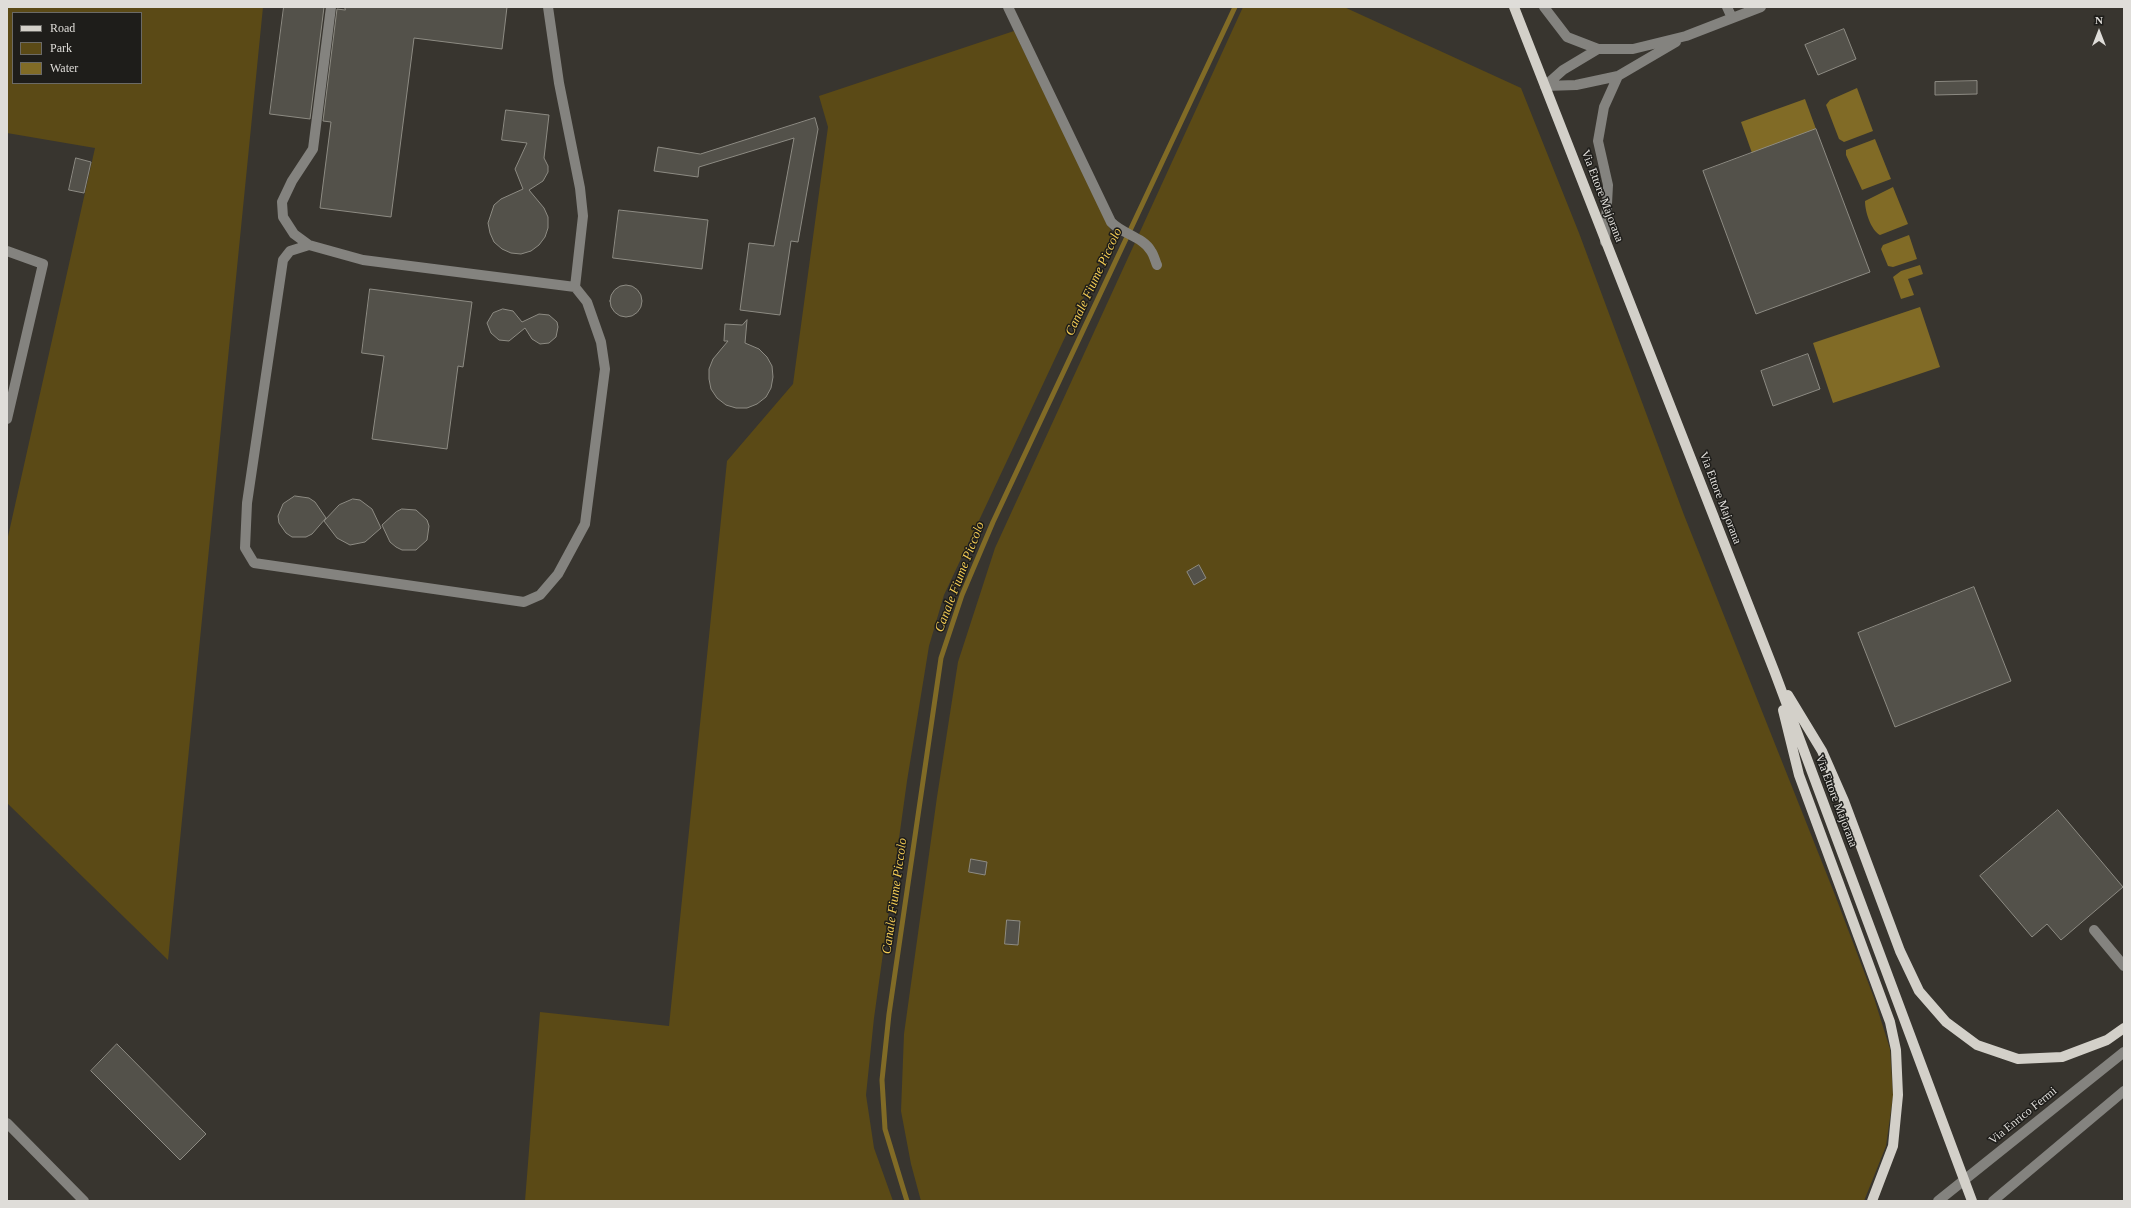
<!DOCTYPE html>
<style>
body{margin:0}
#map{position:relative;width:2131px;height:1208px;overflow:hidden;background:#38352f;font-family:"Times New Roman",serif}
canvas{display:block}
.frame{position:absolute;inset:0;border:8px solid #dfddd9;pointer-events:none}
.legend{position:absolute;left:12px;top:12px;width:130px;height:72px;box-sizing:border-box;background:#1e1d1a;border:1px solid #6b6a66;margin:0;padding:5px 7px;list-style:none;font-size:12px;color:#dfddd9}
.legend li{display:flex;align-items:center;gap:8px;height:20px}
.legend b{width:20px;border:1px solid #6b6a66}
.north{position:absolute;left:2079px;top:12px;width:40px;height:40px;-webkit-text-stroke:3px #1e1d1a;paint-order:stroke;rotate:0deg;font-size:11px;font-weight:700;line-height:16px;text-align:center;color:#dfddd9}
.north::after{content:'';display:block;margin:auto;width:14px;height:18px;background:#dfddd9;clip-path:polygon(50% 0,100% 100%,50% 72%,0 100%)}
</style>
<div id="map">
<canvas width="2131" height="1208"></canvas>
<div class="frame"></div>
<ul class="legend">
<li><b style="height:5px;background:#d3d0c9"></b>Road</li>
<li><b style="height:11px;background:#5b4a16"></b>Park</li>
<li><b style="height:11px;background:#816b26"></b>Water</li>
</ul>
<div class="north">N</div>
</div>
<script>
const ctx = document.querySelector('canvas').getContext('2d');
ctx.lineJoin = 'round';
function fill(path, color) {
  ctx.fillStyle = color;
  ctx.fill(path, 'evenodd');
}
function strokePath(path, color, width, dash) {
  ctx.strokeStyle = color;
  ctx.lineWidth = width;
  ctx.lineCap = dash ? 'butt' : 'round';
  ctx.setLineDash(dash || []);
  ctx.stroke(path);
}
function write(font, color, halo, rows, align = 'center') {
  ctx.font = font + ' "Times New Roman",serif';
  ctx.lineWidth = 3;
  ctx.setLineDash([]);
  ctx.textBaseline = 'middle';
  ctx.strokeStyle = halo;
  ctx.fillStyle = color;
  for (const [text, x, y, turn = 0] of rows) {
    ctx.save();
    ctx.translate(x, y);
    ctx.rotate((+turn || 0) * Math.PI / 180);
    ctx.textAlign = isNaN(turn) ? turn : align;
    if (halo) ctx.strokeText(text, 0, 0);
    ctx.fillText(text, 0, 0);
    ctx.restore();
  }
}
fill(new Path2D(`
 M7 7H263L168 960 7 803V541L95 148 7 133ZM13 13H141V83H13Z
 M1243 7H1344L1521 88 1579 233 1684 515 1835 895 1874 998 1890 1049 1893 1096 1886 1146 1864 1201H921L911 1164 901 1111 904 1034 937 797 958 662 995 548Z
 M1014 31 1113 235 944 595 929 646 907 781 874 1018 866 1095 874 1148 893 1201H525L540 1012 669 1026 727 461 793 384 828 127 819 96Z`), '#5b4a16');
fill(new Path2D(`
 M1857 88 1873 131 1844 142 1839 139 1826 105 1830 100Z
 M1805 99 1816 129 1752 153 1741 122Z
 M1875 139 1891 179 1862 190 1846 155V150Z
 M1893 187 1908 224 1880 235C1871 230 1865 212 1865 201Z
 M1909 235 1917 259 1893 267 1888 266 1881 249 1883 245Z
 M1920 265 1923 274 1908 279 1914 295 1901 299 1893 277 1901 271Z
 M1920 307 1940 367 1833 403 1813 343Z`), '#816b26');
strokePath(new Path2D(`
 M907 1201 885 1129 882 1080 889 1014 941 658 962 595 993 522 1235 7`), '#816b26', 5);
const building = new Path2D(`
 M284 7H324L310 119 270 114Z
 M345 7H507L502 49 414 38 391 217 320 208 331 122 323 121 337 9 345 10Z
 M1844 29 1856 59 1818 75 1805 45Z
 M1977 81V94L1935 95V82Z
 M506 110 549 115 544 158 548 166V172L543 181 529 190 544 208 548 217V228L545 237 539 245 531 251 521 254 511 253 502 249 494 242 490 233 488 223 494 205 501 199 523 189 515 169 527 143 502 140Z
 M815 118 818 129 798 242 791 241 780 315 740 310 749 243 774 246 794 138 699 167 698 177 654 171 658 147 700 154Z
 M1816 129 1870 272 1756 314 1703 171Z
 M76 158 91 162 84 193 69 190Z
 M619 210 708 220 702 269 613 258Z
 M610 301a16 16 0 1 1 32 0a16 16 0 1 1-32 0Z
 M370 289 472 302 463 367 458 366 447 449 372 439 384 356 362 353Z
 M503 309 513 311 522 322 539 314 549 315 557 322 558 327 556 337 549 343 540 344 532 339 525 328 509 341 499 340 491 333 487 323 493 313Z
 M747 320 745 343 759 349 767 357 772 366 773 377 771 388 766 397 757 404 747 408H736L726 405 717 398 711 389 709 379V369L713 359 728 341H724L725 324 742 325Z
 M1808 354 1820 389 1773 406 1761 371Z
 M295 496 309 498 315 502 326 518 312 534 306 537H292L286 533 279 523 278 516 283 504Z
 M353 499 360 500 372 509 381 528 365 542 350 545 337 538 324 521 339 505Z
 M402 509 416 510 427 520 429 526 427 540 416 550H402L396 547 390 542 382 525 396 512Z
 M1199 565 1206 578 1194 585 1187 572Z
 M1974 587 2011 681 1895 727 1858 633Z
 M2058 810 2123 887 2061 940 2047 924 2032 937 1980 876Z
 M971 859 987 862 985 875 969 872Z
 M1007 920 1020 921 1018 945 1005 944Z
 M117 1044 206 1134 180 1160 91 1071Z`);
fill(building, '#53514a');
strokePath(building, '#8d8b83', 1);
strokePath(new Path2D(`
 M548 7 559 83 580 188 583 216 575 287
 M1008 7 1111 222C1122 234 1143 237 1151 251 1154 255 1155 261 1157 265
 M1544 7 1567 37 1598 49H1633L1686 36 1761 7
 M1727 7 1732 18
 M1545 86 1576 85 1618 76 1676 42
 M1545 86 1563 70 1598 49
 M1605 242 1608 185 1598 141 1604 107 1618 76
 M309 245 290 251 283 260 247 503 245 548 254 563 524 602 540 595 558 574 585 524 605 369 601 342 587 302 575 287 363 260 309 245 294 234 283 217 282 202 292 181 313 149 331 7
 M7 251 43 264 7 419
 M2094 930 2124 966
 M7 1123 84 1201
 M1938 1201 2124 1052
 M1993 1201 2124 1091`), '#84837f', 10);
strokePath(new Path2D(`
 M1514 7 1775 673 1972 1201
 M1788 695 1822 751 1844 801 1900 951 1919 991 1946 1022 1977 1045 2018 1059 2062 1057 2107 1040 2124 1028
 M1783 710 1799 775 1890 1022 1896 1050 1898 1095 1893 1146 1872 1201`), '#d3d0c9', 10);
write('12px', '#dfddd9', '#1e1d1a', [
 ["Via Ettore Majorana",1602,196,69],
 ["Via Ettore Majorana",1720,498,69],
 ["Via Ettore Majorana",1836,801,69],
 ["Via Enrico Fermi",2023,1116,-39]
]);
write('italic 13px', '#f4cc54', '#1e1d1a', [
 ["Canale Fiume Piccolo",1094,282,-65],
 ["Canale Fiume Piccolo",960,577,-69],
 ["Canale Fiume Piccolo",895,896,-82]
]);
</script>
